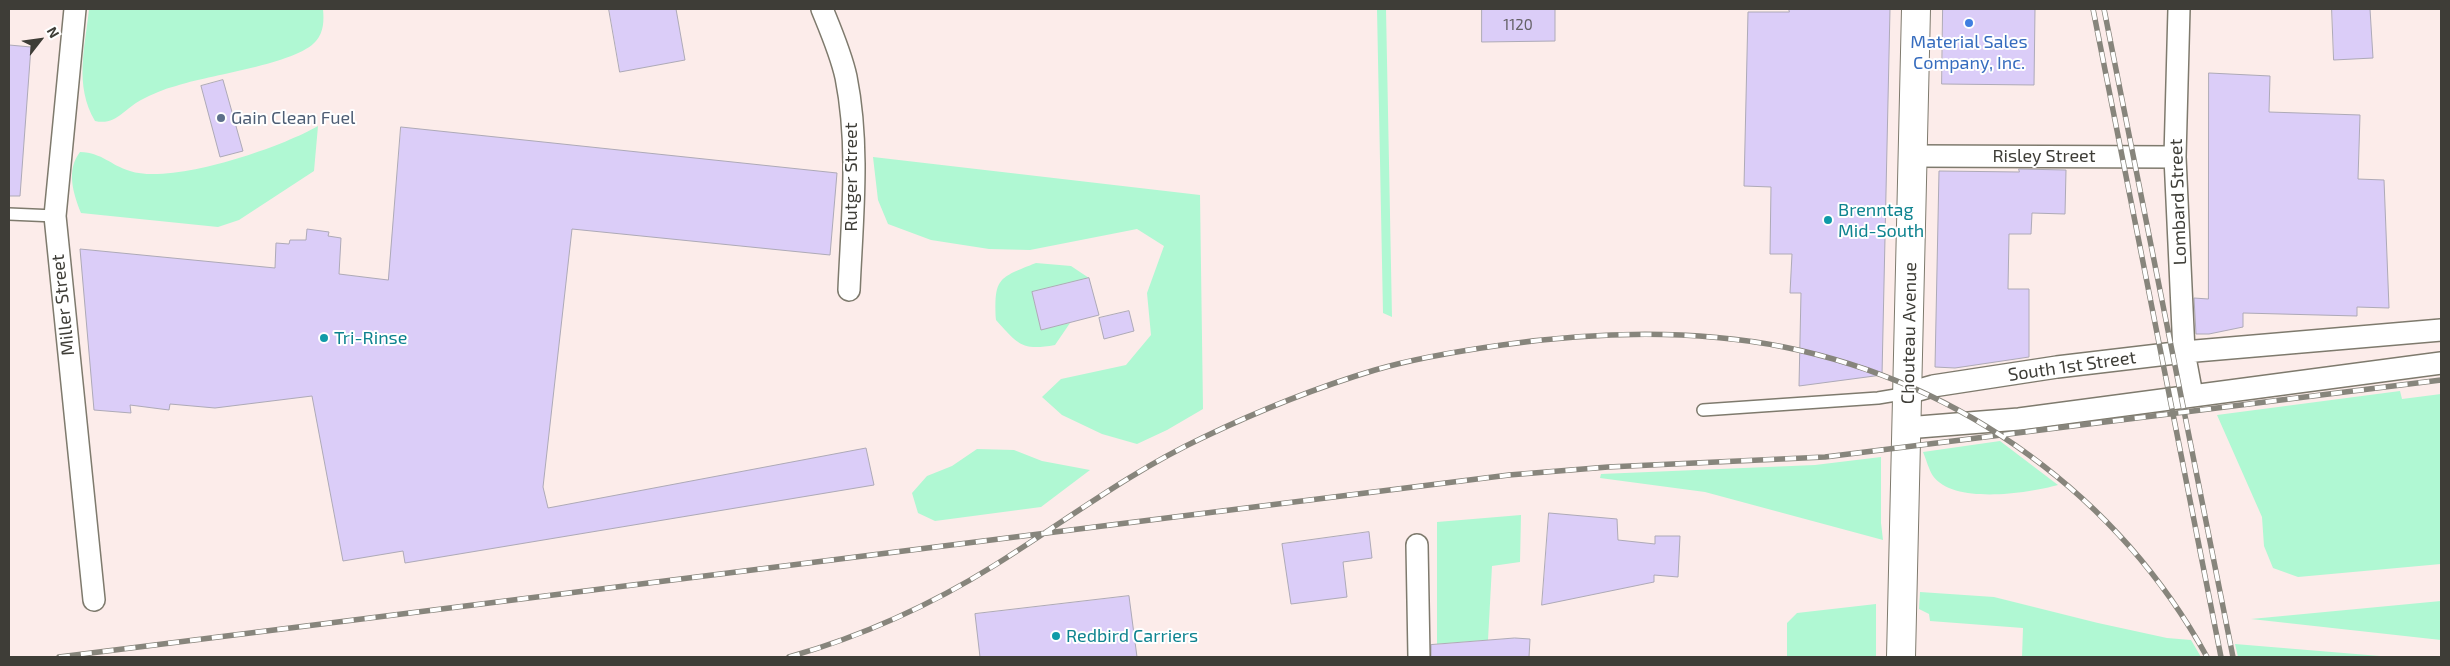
<!DOCTYPE html>
<style>
body{margin:0}
#map{position:relative;width:2450px;height:666px;overflow:hidden;background:#fefaec;font-family:"Exo 2",sans-serif}
canvas{display:block}
.frame{position:absolute;inset:0;border:10px solid #3e3d37;pointer-events:none}
.north{position:absolute;left:15px;top:15px;width:50px;height:50px;-webkit-text-stroke:4px #fff;paint-order:stroke;rotate:60deg;font-size:14px;font-weight:700;line-height:20px;text-align:center;color:#3e3d37}
.north::after{content:'';display:block;margin:auto;width:18px;height:22px;background:#3e3d37;clip-path:polygon(50% 0,100% 100%,50% 72%,0 100%)}
</style>
<div id="map">
<canvas width="2450" height="666"></canvas>
<div class="frame"></div>
<div class="north">N</div>
</div>
<script>
const ctx = document.querySelector('canvas').getContext('2d');
ctx.lineJoin = 'round';
function fill(path, color) {
  ctx.fillStyle = color;
  ctx.fill(path, 'evenodd');
}
function strokePath(path, color, width, dash) {
  ctx.strokeStyle = color;
  ctx.lineWidth = width;
  ctx.lineCap = dash ? 'butt' : 'round';
  ctx.setLineDash(dash || []);
  ctx.stroke(path);
}
function write(font, color, halo, rows, align = 'center') {
  ctx.font = font + ' "Exo 2",sans-serif';
  ctx.lineWidth = 4;
  ctx.setLineDash([]);
  ctx.textBaseline = 'middle';
  ctx.strokeStyle = halo;
  ctx.fillStyle = color;
  for (const [text, x, y, turn = 0] of rows) {
    ctx.save();
    ctx.translate(x, y);
    ctx.rotate((+turn || 0) * Math.PI / 180);
    ctx.textAlign = isNaN(turn) ? turn : align;
    if (halo) ctx.strokeText(text, 0, 0);
    ctx.fillText(text, 0, 0);
    ctx.restore();
  }
}
fill(new Path2D(`
 M9 9H2441V657H9Z`), '#fcecea');
fill(new Path2D(`
 M89 9H323C324 20 324 32 316 41 297 64 208 75 176 86 164 89 152 94 141 100 125 108 116 126 95 121 74 85 85 48 89 9Z
 M1377 9H1386L1392 317 1383 313Z
 M318 126 314 171 239 220 218 227 81 213C73 193 66 170 80 152 103 153 110 165 130 171 172 185 280 148 318 126Z
 M873 157 1200 195 1203 409 1167 430 1137 444 1102 434 1062 415 1042 397 1061 379 1126 365 1151 335 1147 293 1164 246 1137 229 1030 250 989 249 931 240 888 224 878 200Z
 M1036 263 1071 266 1089 278 1032 292 1041 329 1070 323 1055 345C1021 351 1018 344 996 320 994 278 998 278 1036 263Z
 M2400 391 2402 399 2441 394V564L2298 577 2273 568 2264 546 2262 517 2217 415Z
 M2000 441 2058 485C2029 493 1954 505 1933 476 1929 470 1926 459 1923 452Z
 M977 449 1014 450 1042 461 1090 470 1041 507 935 521 918 513 912 493 927 476 952 466Z
 M1881 457V523L1883 540 1705 492 1600 478 1601 474 1815 465Z
 M1521 515 1520 562 1492 566 1488 640 1437 644V522Z
 M1920 592 1994 597 2098 623 2167 638 2191 640 2201 657H2022L2023 628 1930 621 1929 614 1919 609Z
 M2441 601V640L2251 619Z
 M1876 604V657H1787V623L1797 613Z
 M2235 644 2392 657H2238Z`), '#b0f8d3');
const building = new Path2D(`
 M609 9H676L685 60 620 72Z
 M1482 9H1555V41L1482 42Z
 M1789 9H1890L1882 375 1799 386 1801 293H1790L1792 254H1770L1771 187 1744 186 1748 12H1789Z
 M1943 9H2035L2034 85 1942 84Z
 M2332 9H2370L2373 58 2334 60Z
 M9 45 31 47 20 196H9Z
 M2209 73 2270 76 2269 112 2360 115 2358 179 2384 180 2389 308 2357 307V316L2243 313V327L2209 334H2196L2194 298 2208 299Z
 M223 80 243 151 220 157 201 86Z
 M401 127 837 173 830 255 572 229 543 487 548 508 866 448 874 485 405 563 403 551 343 561 312 396 215 408 170 404 169 410 130 405 131 413 94 410 80 249 275 268 276 243 289 244 290 240H306L307 229 329 232 328 236 341 238 339 274 388 280Z
 M2019 169 2066 170 2065 214 2032 213 2031 234H2009L2008 289H2029V357L1955 368 1935 367 1939 171 2019 172Z
 M1089 278 1099 315 1041 330 1032 292Z
 M1129 311 1134 331 1104 339 1099 318Z
 M1549 513 1617 519 1618 540 1655 544V536H1680L1678 577 1654 575V582L1542 605Z
 M1369 532 1372 558 1343 562 1347 597 1291 604 1282 544Z
 M1129 596 1137 657H980L975 614Z
 M1515 638 1530 639 1529 657H1431V645Z`);
fill(building, '#dbcdf8');
strokePath(building, '#aeaab7', 1);
const lane = new Path2D(`
 M9 214 55 216
 M1703 410 1878 398 1908 393`);
const street = new Path2D(`
 M75 9 55 216 94 600
 M822 9C831 31 841 54 846 77 860 147 852 219 849 290
 M2179 9 2175 157 2184 352 2192 395
 M1913 156 2175 157
 M1908 393 1933 386 2057 367 2184 352 2441 330
 M1906 428 2019 419 2441 363
 M1417 545 1419 657`);
const secondary = new Path2D(`
 M1901 657 1916 9`);
strokePath(lane, '#7e7a6d', 14);
strokePath(street, '#7e7a6d', 24);
strokePath(secondary, '#7e7a6d', 30);
strokePath(lane, '#fff', 11);
strokePath(street, '#fff', 21);
strokePath(secondary, '#fff', 28);
const rail = new Path2D(`
 M2093 9 2221 657
 M2104 9 2233 657
 M59 657 1509 475 1608 467 1825 457 2441 380
 M789 657C863 636 931 605 995 565 1064 522 1128 473 1202 438 1258 411 1315 388 1375 370 1416 358 1459 351 1502 345 1594 332 1692 329 1784 347 1963 383 2119 497 2207 657`);
strokePath(rail, '#87857c', 5.5);
strokePath(rail, '#fff', 4, [11]);
for (const [x, y, r, color] of [
 [1969,23,5,"#3f7fe0"],
 [221,118,5,"#5c6f8a"],
 [1828,220,5,"#0f9aa8"],
 [324,338,5,"#0f9aa8"],
 [1056,636,5,"#0f9aa8"]
]) {
  const dot = new Path2D();
  dot.arc(x, y, r, 0, 2 * Math.PI);
  ctx.fillStyle = color;
  ctx.fill(dot);
  strokePath(dot, '#fff', 2);
}
write('15px', '#656167', null, [
 ["1120",1518,25]
]);
write('18px', '#366cbe', '#fff', [
 ["Material Sales",1969,42],
 ["Company, Inc.",1969,63]
]);
write('18px', '#4e5e75', '#fff', [
 ["Gain Clean Fuel",231,118]
], 'left');
write('18px', '#3e3d37', '#fff', [
 ["Risley Street",2044,156],
 ["Rutger Street",851,177,-90],
 ["Lombard Street",2178,202,-92],
 ["Miller Street",63,305,-96],
 ["Chouteau Avenue",1909,333,-89],
 ["South 1st Street",2072,366,-8]
]);
write('18px', '#0d838f', '#fff', [
 ["Brenntag",1838,210],
 ["Mid-South",1838,231],
 ["Tri-Rinse",334,338],
 ["Redbird Carriers",1066,636]
], 'left');
</script>
